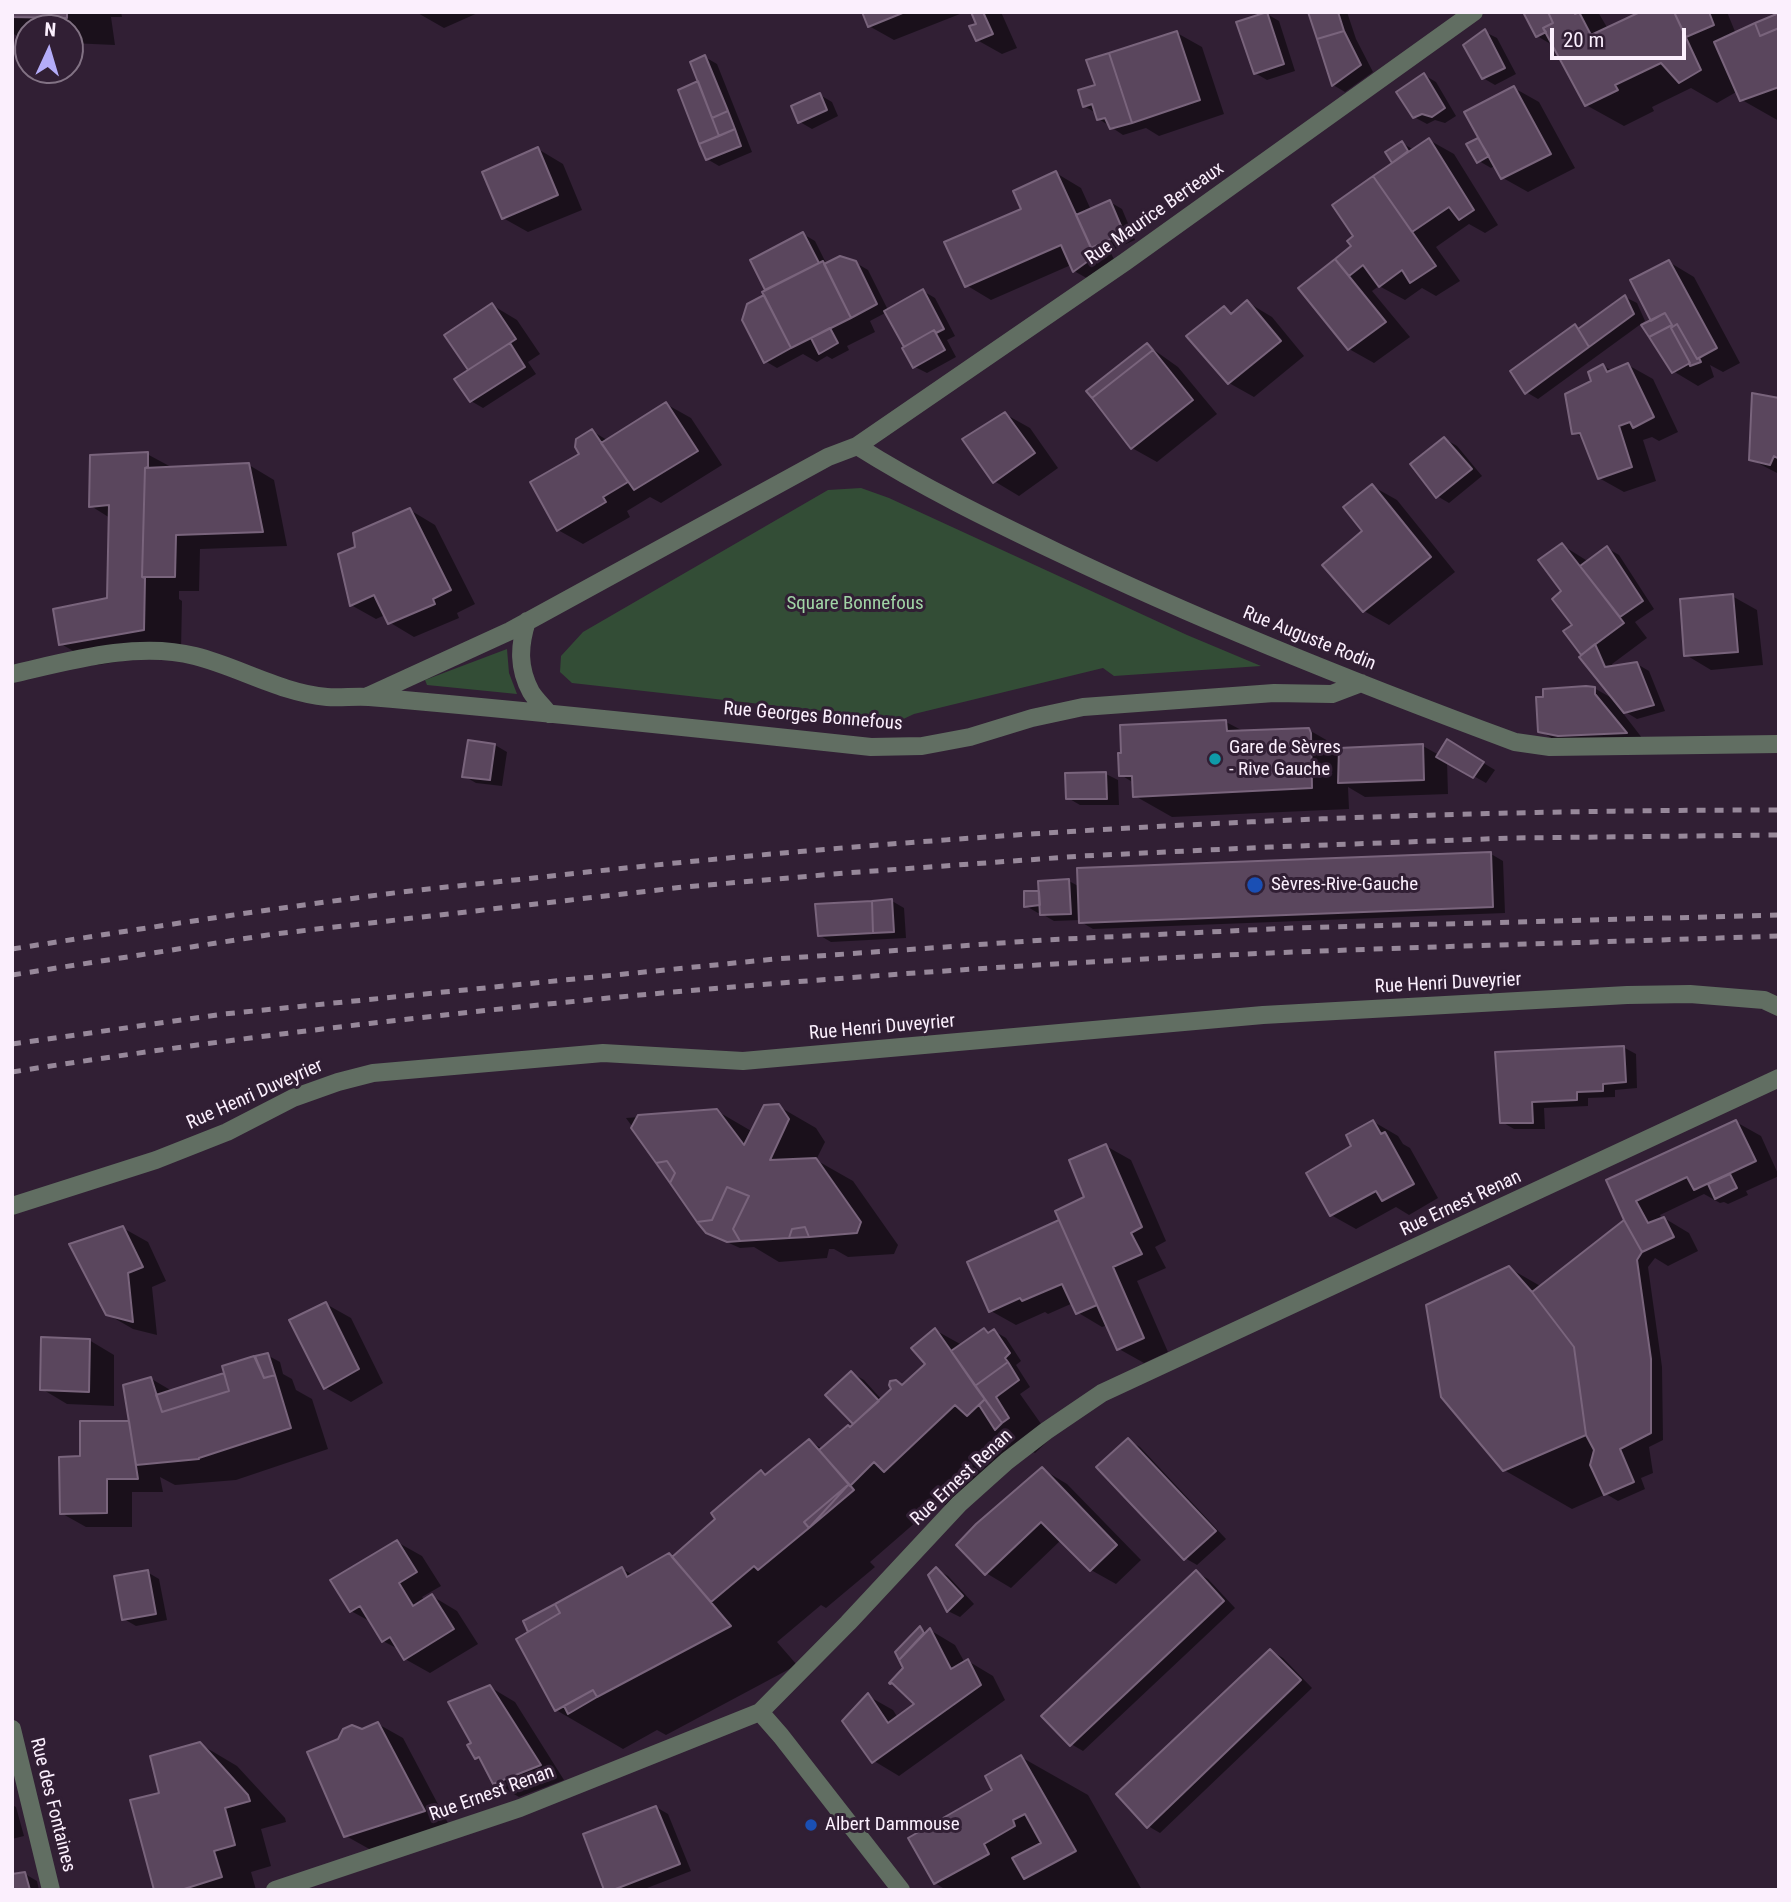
<!DOCTYPE html>
<meta charset="utf-8">
<style>
body{margin:0}
#map{position:relative;width:1791px;height:1902px;overflow:hidden;background:#311f34;font-family:"Roboto Condensed",sans-serif}
canvas{display:block}
.frame{position:absolute;inset:0;border:14px solid #fbeffd;pointer-events:none}
.north{position:absolute;left:14px;top:14px;width:70px;height:70px;box-sizing:border-box;background:#311f34;border:2px solid #827284;border-radius:50%;rotate:4deg;font-size:19px;font-weight:700;line-height:28px;text-align:center;color:#fbeffd}
.north::after{content:'';display:block;margin:auto;width:24px;height:32px;background:#b4acf9;clip-path:polygon(50% 0,100% 100%,50% 72%,0 100%)}
.scale{position:absolute;left:1550px;top:28px;width:136px;height:32px;box-sizing:border-box;border:4px solid #fbeffd;border-top:0;padding-left:9px;font-size:21px;line-height:24px;white-space:nowrap;color:#fbeffd;-webkit-text-stroke:5px #311f34;paint-order:stroke}
</style>
<div id="map">
<canvas width="1791" height="1902"></canvas>
<div class="frame"></div>
<div class="north">N</div>
<div class="scale">20 m</div>
</div>
<script>
const ctx = document.querySelector('canvas').getContext('2d');
ctx.lineJoin = 'round';
function fill(path, color) {
  ctx.fillStyle = color;
  ctx.fill(path, 'evenodd');
}
function strokePath(path, color, width, dash) {
  ctx.strokeStyle = color;
  ctx.lineWidth = width;
  ctx.lineCap = dash ? 'butt' : 'round';
  ctx.setLineDash(dash || []);
  ctx.stroke(path);
}
function write(font, color, halo, rows, align = 'center') {
  ctx.font = font + ' "Roboto Condensed",sans-serif';
  ctx.lineWidth = 6;
  ctx.setLineDash([]);
  ctx.textBaseline = 'middle';
  ctx.strokeStyle = halo;
  ctx.fillStyle = color;
  for (const [text, x, y, turn = 0] of rows) {
    ctx.save();
    ctx.translate(x, y);
    ctx.rotate((+turn || 0) * Math.PI / 180);
    ctx.textAlign = isNaN(turn) ? turn : align;
    if (halo) ctx.strokeText(text, 0, 0);
    ctx.fillText(text, 0, 0);
    ctx.restore();
  }
}
fill(new Path2D(`
 M861 488 889 498 1187 635 1261 666 1114 676 1103 668 914 714 899 721 868 716 572 683 560 672 561 656 583 632 828 490Z
 M507 649 509 673 517 694 427 685 425 680Z`), '#334d36');
fill(new Path2D(`
 M12 12H121L122 17H111L115 45 70 43V28H28V42L12 33Z
 M416 12H480L444 28Z
 M864 12H965L894 40 869 26Z
 M973 12H1001L1017 48 1002 54 977 40 978 25Z
 M1310 12H1347L1356 39 1373 72 1345 92 1333 85Z
 M1525 12H1598L1608 29 1644 12H1727L1736 34 1779 15V121L1742 100 1738 91 1717 103 1691 88 1652 107 1654 111 1624 126 1586 105 1552 41 1549 43 1537 36Z
 M1267 14 1279 21 1295 71 1267 80 1255 73Z
 M1485 32 1497 38 1516 74 1495 85 1483 78Z
 M1177 33 1202 47 1224 114 1159 136 1146 128 1123 135 1099 119 1096 113 1084 106 1097 86Z
 M705 57 717 64 752 152 719 166 707 159 700 82Z
 M1424 75 1436 82 1456 116 1445 123 1435 120 1427 124 1414 117Z
 M1514 88 1539 102 1575 168 1528 192 1503 178 1496 165 1491 168 1479 161 1478 140 1483 143Z
 M820 95 832 102 838 116 812 129 800 122Z
 M1429 140 1454 154 1498 225 1485 233 1469 224 1436 247 1460 281 1436 296 1422 288 1405 300 1379 286 1372 291 1410 337 1374 363 1349 349 1301 289 1353 246 1355 236 1396 163 1394 162 1402 143 1414 150Z
 M538 149 563 164 582 210 528 232 503 218Z
 M1056 173 1081 188 1091 210 1110 202 1122 209 1135 240 1110 251 1119 270 1099 285 1074 271 1071 265 991 300 966 285 1023 210Z
 M803 234 815 241 827 265 856 263 868 270 888 310 923 291 935 298 955 336 947 340 956 357 927 373 915 367 907 347 887 312 870 321 875 332 847 346 849 350 832 359 827 356 817 362 803 354 777 368 765 361 766 296 769 290 767 289Z
 M1669 262 1694 277 1740 363 1723 372 1710 365 1714 377 1698 386 1673 371 1653 321Z
 M1625 297 1637 303 1645 321 1538 399 1526 392 1575 326 1580 329Z
 M1247 302 1272 317 1304 356 1254 397 1229 383 1224 308 1233 314Z
 M492 305 517 320 540 354 528 362 536 374 483 408 471 401V371L447 335Z
 M1147 345 1178 367 1217 414 1157 462 1132 448Z
 M1628 365 1653 379 1678 432 1659 441 1652 437 1643 440 1656 481 1624 492 1599 478 1584 438 1574 433 1593 382 1603 366 1613 371Z
 M1779 400V474L1750 459Z
 M666 404 691 418 722 465 661 503 650 497 627 511 630 517 583 544 558 530 581 455 592 431 607 440Z
 M1005 414 1030 428 1058 468 1019 496 994 481Z
 M1445 439 1457 446 1482 476 1449 503 1437 496Z
 M147 454 173 468 249 465 274 480 287 546 200 549 199 591H179V599L182 601 181 651 98 665 61 644 108 599 110 518 91 506Z
 M1372 486 1397 500 1455 572 1389 625 1364 611V532Z
 M410 510 435 525 475 604 457 613 459 618 414 637 389 622 385 615 376 619 351 605 357 548Z
 M1562 545 1589 562 1607 548 1619 555 1654 609 1635 622 1647 638 1612 664 1613 667 1637 664 1649 671 1665 711 1637 719 1619 708 1649 747 1565 746 1540 731 1594 688 1617 701 1566 631 1574 625 1563 591Z
 M1732 596 1757 610 1763 665 1711 670 1686 655Z
 M1226 722 1245 732 1309 730 1342 749 1423 746 1439 755 1447 741 1495 770 1486 783 1447 761 1448 794 1365 797 1348 787 1349 809 1172 817 1135 796 1134 783 1121 775Z
 M495 745 507 752 502 786 476 783 464 776Z
 M1106 774 1118 780 1119 805H1080L1068 798Z
 M1491 854 1503 861 1505 913 1093 929 1081 922V920L1054 921 1042 914V912L1038 913 1026 906 1041 893 1069 881 1080 887Z
 M892 901 904 908 906 938 831 942 819 935Z
 M1623 1047 1636 1054 1637 1088 1615 1090V1097L1588 1098V1106L1544 1108 1545 1129H1514L1502 1122 1497 1054Z
 M778 1106 816 1128 825 1142 816 1160 853 1181 898 1245 894 1254 848 1257 834 1249H829L827 1258 779 1262 754 1247 740 1248 720 1239 707 1231 626 1118 717 1111 753 1132Z
 M1374 1122 1398 1136 1403 1144 1410 1148 1438 1198 1409 1215 1396 1207 1356 1229 1331 1215 1354 1146Z
 M1736 1122 1761 1136 1779 1176 1746 1191 1748 1195 1728 1204 1724 1202 1720 1203 1704 1194 1660 1215 1662 1219 1664 1218 1689 1233 1698 1251 1668 1266 1655 1258 1648 1267 1662 1367 1663 1440 1649 1447 1653 1473 1641 1478 1645 1489 1618 1501 1606 1494 1572 1509 1504 1470 1509 1268 1542 1287 1626 1221 1608 1181Z
 M1106 1146 1131 1160 1166 1241 1155 1247 1166 1268 1137 1281 1168 1352 1144 1363 1119 1349 1108 1325 1102 1327 1077 1312 1073 1303 1048 1314 1045 1312 1016 1325 991 1311 970 1263 1061 1221 1086 1198Z
 M123 1228 148 1242 166 1281 152 1287 157 1335 133 1329 107 1314Z
 M326 1304 351 1318 383 1383 351 1402 326 1388Z
 M935 1330 962 1345 984 1330 990 1333 994 1331 1006 1338 1021 1361 1016 1365 1030 1387 1020 1394 1051 1438 1035 1453 1020 1445 952 1509 939 1502 918 1523 916 1522 870 1562 875 1567 826 1608 821 1605 777 1642 797 1665 666 1735 657 1730 623 1749 556 1710 622 1569 633 1575 673 1558 809 1441 823 1449 851 1429 856 1424 854 1423 852 1373 864 1380 882 1400 903 1386 927 1364Z
 M89 1340 114 1355V1406L67 1404 42 1389Z
 M267 1355 280 1362 283 1374 292 1379 296 1390 312 1399 328 1449 236 1480 175 1485 160 1477 163 1492H132V1527H86L61 1513 82 1457 131 1423 150 1378 172 1391 224 1375 254 1357Z
 M1128 1440 1140 1447 1226 1539 1197 1565 1185 1558Z
 M1042 1469 1067 1484 1141 1560 1116 1584 1091 1570 1061 1540 1011 1588 986 1573Z
 M397 1542 422 1556 441 1586 422 1597 425 1601 432 1596 457 1611 478 1644 430 1673 405 1659 400 1650 383 1641 373 1623 351 1611Z
 M936 1569 948 1576 974 1604 960 1617 948 1611Z
 M147 1572 159 1579 167 1620 136 1626 124 1619Z
 M1196 1572 1208 1579 1235 1608 1083 1751 1071 1744Z
 M920 1628 928 1633 930 1630 955 1645 965 1663 968 1661 993 1676 1005 1700 899 1776 874 1761 868 1696 893 1710 898 1718 916 1704 905 1669 897 1652Z
 M1271 1651 1283 1658 1312 1688 1160 1833 1148 1826Z
 M490 1687 515 1702 564 1780 519 1797 494 1783 483 1762 476 1758 473 1743Z
 M378 1724 403 1738 449 1825 371 1850 346 1836 362 1731Z
 M200 1744 237 1766 285 1818 286 1822 261 1829 271 1866 251 1872 256 1890H155Z
 M1021 1757 1088 1795 1142 1890H946L935 1883 994 1791Z
 M12 1805 16 1807 24 1836 12 1839Z
 M656 1807 668 1814 691 1871 642 1890H606Z
 M25 1874 37 1881 39 1890H12Z`), '#0007');
const building = new Path2D(`
 M12 12H67V18L12 17Z
 M862 12H905L868 27Z
 M971 12H983L993 34 976 41 969 26 976 24Z
 M1267 12 1284 64 1254 74 1236 22Z
 M1308 12H1338L1344 31 1317 39Z
 M1523 12H1548L1553 23 1543 28 1546 32 1536 37Z
 M1548 12H1574L1575 14 1579 12 1591 35 1640 12H1674L1701 70 1679 83 1661 63 1615 85 1618 90 1585 106 1543 28 1553 23Z
 M1674 12H1709L1714 25 1686 37Z
 M1779 13V28L1760 36 1755 23Z
 M1755 23 1760 36 1779 28V87L1740 101 1714 42Z
 M1485 29 1505 68 1482 79 1463 45Z
 M1177 31 1200 100 1132 123 1109 53Z
 M1344 31 1361 65 1332 86 1317 39Z
 M1109 53 1132 123 1110 129 1105 118 1097 120 1092 104 1083 107 1078 90 1095 85 1086 60Z
 M705 55 728 111 712 118 690 62Z
 M1424 73 1445 108 1432 117 1422 114 1413 118 1396 92Z
 M698 81 719 136 699 144 678 90Z
 M1514 86 1551 154 1501 179 1464 112Z
 M820 93 827 110 798 123 791 106Z
 M728 111 735 129 719 136 712 118Z
 M735 129 741 146 706 160 699 144Z
 M1429 138 1474 210 1459 220 1449 207 1412 232 1373 176Z
 M1478 138 1489 156 1477 163 1466 144Z
 M1402 141 1408 151 1392 163 1385 152Z
 M538 147 558 195 502 219 482 172Z
 M1056 171 1095 256 1073 272 1061 245 965 287 944 242 1021 209 1013 191Z
 M1373 176 1436 266 1410 283 1402 270 1379 287 1363 265 1349 276 1335 259 1351 246 1347 241 1353 236 1332 205Z
 M1110 200 1124 233 1091 248 1076 215Z
 M803 232 819 263 765 290 750 260Z
 M840 256 856 261 877 304 851 318 824 264Z
 M1335 259 1386 322 1348 350 1298 288Z
 M1669 260 1717 348 1697 359 1677 324 1671 328 1690 363 1672 373 1649 337 1672 325 1665 313 1651 321 1630 280Z
 M823 261 851 318 791 348 762 292Z
 M923 289 944 329 936 333 934 330 904 347 884 311Z
 M764 295 791 348 764 363 742 320 747 304Z
 M1625 295 1634 314 1589 347 1578 329Z
 M1247 300 1281 341 1228 384 1186 336 1224 306 1231 314Z
 M492 303 516 339 468 370 444 335Z
 M1665 313 1672 325 1649 337 1641 325Z
 M1575 324 1589 347 1525 394 1510 371Z
 M1677 324 1697 359 1699 358 1701 362 1690 366 1689 363H1690L1671 328Z
 M830 328 838 343 819 354 811 338Z
 M934 330 945 350 913 368 902 348Z
 M510 343 525 367 470 402 454 379Z
 M1147 343 1153 350 1092 398 1086 391Z
 M1153 350 1193 400 1131 449 1092 398Z
 M1628 363 1654 417 1633 428 1630 422 1619 426 1632 467 1598 479 1580 433 1572 434 1565 394 1591 381 1588 372 1603 364 1607 372Z
 M1752 393 1779 398V459L1774 456 1770 465 1749 460Z
 M666 402 698 451 634 490 601 443Z
 M1005 412 1035 453 993 483 962 439Z
 M592 429 628 482 603 497 606 502 557 531 530 482 579 454 575 447 576 439Z
 M1444 437 1472 469 1436 498 1410 464Z
 M148 452V467L145 468 142 577 145 578 144 630 59 645 53 609 107 598 109 505 89 507 90 455Z
 M249 463 263 532 176 535 175 577H142L145 468Z
 M1372 484 1431 557 1363 612 1322 565 1362 531 1343 507Z
 M410 508 451 590 433 599 435 604 388 624 374 595 350 606 338 554 355 547 353 533Z
 M1562 543 1624 623 1581 655 1563 631 1572 625 1552 599 1561 591 1538 560Z
 M1607 546 1643 601 1620 617 1580 566Z
 M1733 594 1738 652 1684 656 1680 599Z
 M1595 644 1605 667 1637 662 1654 705 1624 713 1579 657Z
 M1586 686 1595 687V694L1627 733 1558 736 1538 732 1536 697H1543V689Z
 M1226 720 1227 731 1309 728 1311 733 1312 788 1133 797 1132 776H1119L1118 753H1121L1120 725Z
 M1447 739 1484 762 1473 778 1436 757Z
 M468 740 495 744 490 780 462 777Z
 M1423 744 1424 780 1338 783 1339 748Z
 M1106 772 1107 799H1066L1065 773Z
 M1491 852 1493 907 1079 923 1077 868Z
 M1069 879 1071 914 1040 915 1038 881Z
 M1024 891H1039L1040 905 1024 907Z
 M892 899 894 932 873 933 872 901Z
 M872 901 873 933 818 936 815 904Z
 M1624 1046 1626 1082 1603 1084V1091L1577 1092V1100L1532 1102 1533 1123H1500L1495 1052Z
 M779 1104 789 1119 770 1160 816 1158 861 1222 857 1233 809 1237 805 1227 792 1229 789 1238 740 1241 733 1229 749 1196 727 1187 712 1220 697 1222 670 1183 675 1173 667 1161 656 1163 631 1128 638 1115 717 1109 744 1145 764 1105Z
 M1373 1120 1381 1134 1385 1132 1414 1184 1382 1201 1376 1191 1330 1216 1306 1173 1351 1146 1346 1135Z
 M1736 1120 1756 1161 1694 1190 1687 1177 1636 1201 1648 1223 1664 1217 1674 1237 1642 1252 1624 1220 1606 1180Z
 M1106 1144 1142 1227 1131 1233 1142 1254 1113 1267 1144 1338 1117 1350 1055 1211 1084 1197 1069 1160Z
 M667 1161 675 1173 670 1183 656 1163Z
 M1730 1174 1737 1188 1715 1199 1708 1184Z
 M727 1187 749 1196 733 1229 740 1241 727 1242 706 1233 697 1222 712 1220Z
 M1059 1220 1097 1305 1076 1314 1062 1284 1022 1301 1020 1298 989 1312 967 1262Z
 M1624 1220 1642 1252 1637 1260 1651 1359V1433L1620 1449 1634 1482 1604 1495 1590 1465 1594 1450 1586 1435 1574 1347 1532 1292Z
 M123 1226 143 1267 128 1273 133 1322 106 1315 69 1244Z
 M805 1227 809 1237 789 1238 792 1229Z
 M1509 1266 1532 1292 1574 1347 1586 1435 1503 1471 1441 1397 1426 1305Z
 M326 1302 359 1369 324 1389 289 1320Z
 M935 1328 985 1399 967 1416 955 1405 884 1472 874 1462 850 1486 819 1450 848 1425 850 1427 891 1389 889 1385 890 1381 896 1380 902 1385 925 1364 911 1348Z
 M984 1328 988 1333 994 1329 1010 1353 1005 1358 1008 1362 975 1386 951 1351Z
 M41 1337 90 1339 89 1392 40 1390Z
 M268 1353 275 1375 264 1378 255 1356Z
 M254 1356 264 1378 275 1375 291 1428 199 1458V1459L136 1465 123 1385 151 1377 162 1412 229 1391 222 1366Z
 M1008 1362 1019 1380 996 1397 1009 1418 1002 1423 975 1386Z
 M851 1371 879 1401 853 1424 825 1395Z
 M224 1373 229 1391 162 1412 156 1395Z
 M985 1399 1002 1423 995 1430 979 1405Z
 M80 1421H129L138 1479H107V1513L60 1514 59 1457 80 1456Z
 M1128 1438 1216 1531 1184 1560 1096 1467Z
 M809 1439 849 1484 804 1522 809 1528 758 1570 754 1566 711 1602 672 1557 715 1519 711 1513 761 1470 765 1475Z
 M1042 1467 1117 1545 1090 1571 1041 1522 985 1575 956 1545 976 1524Z
 M849 1484 809 1528 804 1522Z
 M849 1484 854 1490 809 1528Z
 M397 1540 417 1572 399 1583 413 1606 432 1594 454 1629 404 1660 390 1637 382 1642 360 1606 350 1612 330 1580Z
 M669 1553 731 1626 597 1697 593 1690 555 1711 516 1639 560 1613 555 1604 622 1567 627 1577Z
 M936 1567 963 1596 947 1612 928 1575Z
 M148 1570 156 1614 122 1620 114 1576Z
 M1196 1570 1224 1601 1070 1746 1041 1716Z
 M555 1604 560 1613 528 1632 523 1621Z
 M920 1626 924 1633 899 1660 895 1652Z
 M930 1628 951 1669 968 1659 981 1685 872 1763 842 1721 868 1693 888 1723 914 1704 892 1683 890 1684 889 1683 903 1668 899 1660Z
 M1270 1649 1301 1680 1147 1828 1116 1794Z
 M490 1685 541 1765 493 1784 479 1757 475 1759 467 1745 471 1743 448 1702Z
 M593 1690 597 1697 568 1714 564 1706Z
 M378 1722 425 1811 344 1837 307 1752 338 1739 343 1729 352 1725 362 1729Z
 M200 1742 248 1795 250 1801 225 1808 235 1845 214 1851 222 1877 181 1890H154L130 1800 159 1793 150 1756Z
 M1021 1755 1076 1851 1024 1879 1012 1858 1041 1843 1025 1814 1013 1820 1015 1826 984 1844 989 1854 934 1884 908 1838 992 1790 985 1776Z
 M656 1806 680 1864 613 1890H604L583 1834Z
 M25 1872 30 1890H12V1874Z`);
fill(building, '#5a465d');
strokePath(building, '#79647c', 2);
strokePath(new Path2D(`
 M857 446C922 487 990 520 1059 553 1207 624 1361 685 1515 742L1550 747 1779 744
 M527 621C519 646 518 668 531 692 536 700 544 707 549 714
 M12 674C69 661 137 641 195 656 239 667 281 693 327 697 341 698 355 696 369 697 537 711 704 729 871 747L922 746 970 737 1032 718 1083 707 1274 693 1332 694 1361 683
 M366 697 510 631 828 457 857 446 1125 262 1474 12
 M12 1206 156 1160 227 1132 293 1098 338 1082 373 1073 603 1053 743 1061 1263 1015 1627 995 1690 994 1764 1000 1779 1007
 M760 1712 781 1736 901 1890
 M12 1729 51 1890
 M275 1890 520 1808 760 1712 848 1623 959 1504 1007 1461 1046 1431 1102 1393 1779 1078`), '#616e62', 18);
strokePath(new Path2D(`
 M12 949C127 931 241 913 356 898 412 890 468 885 524 879 941 832 1359 810 1779 810
 M12 975 274 934 684 887 846 873 1082 856 1271 847 1513 838 1779 835
 M12 1044 224 1014 775 959 1044 940 1292 928 1779 915
 M12 1072C221 1039 430 1015 640 995 850 976 1061 962 1271 953 1440 946 1610 942 1779 936`), '#97889a', 5, [9, 9]);
for (const [x, y, r, color] of [
 [1215,759,7,"#0f9aa8"],
 [1255,885,9,"#1a4fb4"],
 [811,1825,7,"#1a4fb4"]
]) {
  const dot = new Path2D();
  dot.arc(x, y, r, 0, 2 * Math.PI);
  ctx.fillStyle = color;
  ctx.fill(dot);
  strokePath(dot, '#311f34', 2.5);
}
write('19px', '#fbeffd', '#311f34', [
 ["Rue Maurice Berteaux",1155,214,-35],
 ["Rue Auguste Rodin",1309,639,22],
 ["Rue Georges Bonnefous",813,717,5],
 ["Rue Henri Duveyrier",1448,984,-3],
 ["Rue Henri Duveyrier",882,1028,-5],
 ["Rue Henri Duveyrier",255,1095,-24],
 ["Rue Ernest Renan",1461,1204,-25],
 ["Rue Ernest Renan",962,1478,-43],
 ["Rue Ernest Renan",492,1794,-20],
 ["Rue des Fontaines",52,1805,76]
]);
write('19px', '#a1d5a6', '#311f34', [
 ["Square Bonnefous",855,604]
]);
write('19px', '#fbeffd', '#311f34', [
 ["Gare de Sèvres",1229,748],
 ["- Rive Gauche",1229,770],
 ["Sèvres-Rive-Gauche",1271,885],
 ["Albert Dammouse",825,1825]
], 'left');
</script>
